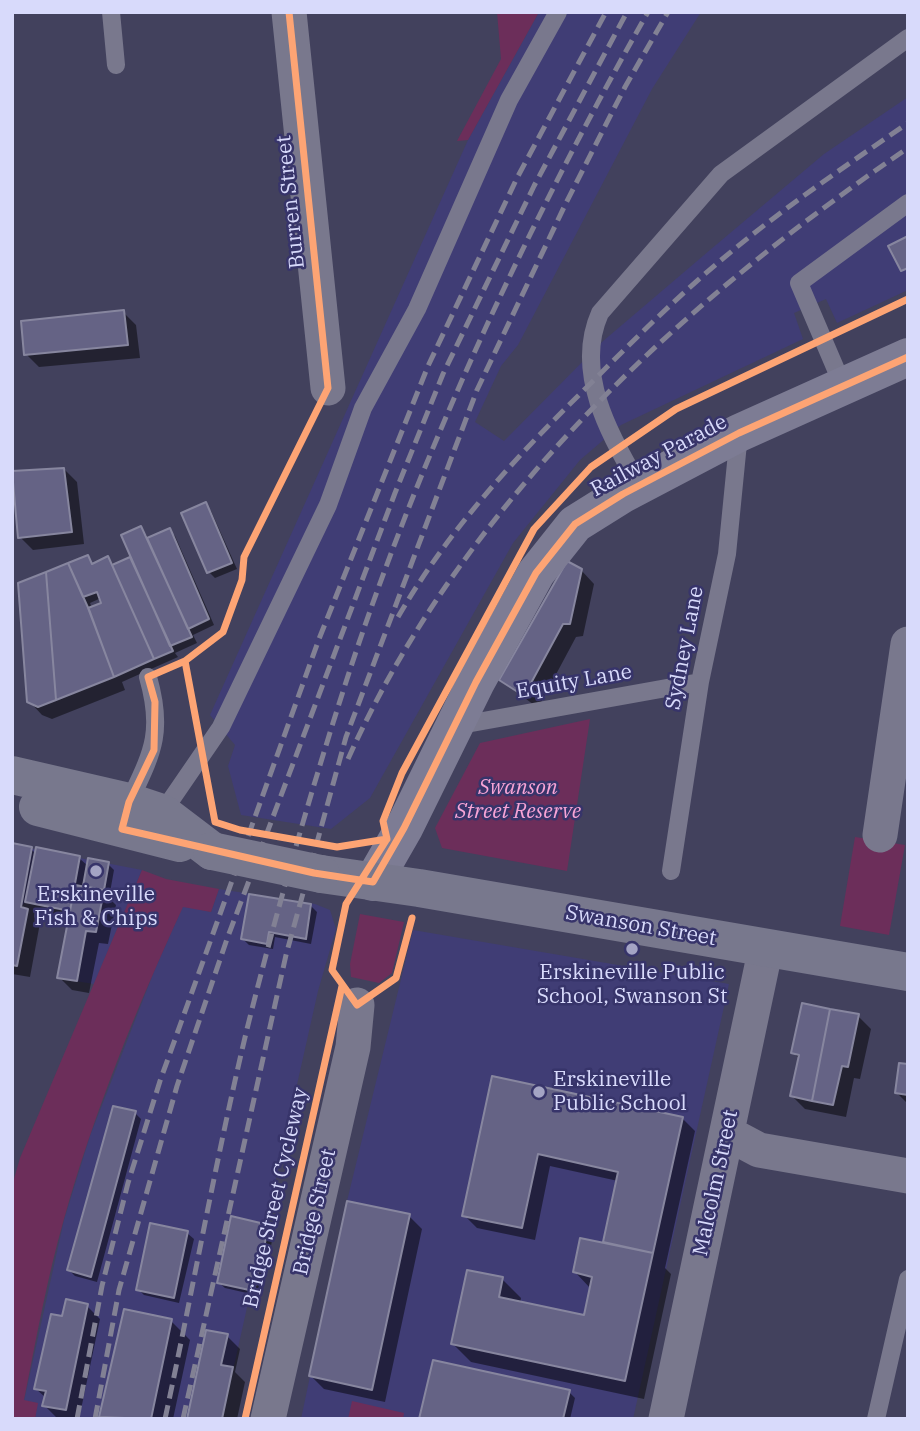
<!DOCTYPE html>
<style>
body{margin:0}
#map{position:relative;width:920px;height:1431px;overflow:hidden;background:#42415d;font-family:"IBM Plex Serif",serif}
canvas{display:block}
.frame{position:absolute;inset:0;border:14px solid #d8dafb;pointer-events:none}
</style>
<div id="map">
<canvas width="920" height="1431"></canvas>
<div class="frame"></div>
</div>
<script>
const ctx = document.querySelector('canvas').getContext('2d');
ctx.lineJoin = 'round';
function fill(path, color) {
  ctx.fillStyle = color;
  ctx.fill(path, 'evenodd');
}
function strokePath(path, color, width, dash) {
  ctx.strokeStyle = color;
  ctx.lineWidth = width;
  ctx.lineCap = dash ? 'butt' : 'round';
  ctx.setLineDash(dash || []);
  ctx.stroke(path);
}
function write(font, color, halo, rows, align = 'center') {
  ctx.font = font + ' "IBM Plex Serif",serif';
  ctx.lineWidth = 5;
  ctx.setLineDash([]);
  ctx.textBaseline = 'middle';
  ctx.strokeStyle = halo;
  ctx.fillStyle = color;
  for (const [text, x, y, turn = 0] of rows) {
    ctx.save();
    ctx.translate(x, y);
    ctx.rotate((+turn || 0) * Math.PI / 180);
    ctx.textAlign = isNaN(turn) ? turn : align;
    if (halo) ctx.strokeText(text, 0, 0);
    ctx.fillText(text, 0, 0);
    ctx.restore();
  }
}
fill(new Path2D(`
 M539 12H701L652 89 518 345 501 366 475 422 504 441 602 342 710 250 824 154 908 97V290L837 323 826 299 794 313 803 339 621 425 580 460 513 543 370 798 331 829 241 815 228 766 235 745 210 715 468 140Z
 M12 845 142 870 94 984 57 978 69 911 25 902 21 907 28 909 17 965H12Z
 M219 889 315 904 330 910 336 929 318 991 222 1419H35L37 1403 24 1401 64 1220 90 1136 155 969 183 906 211 912Z
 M413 930 729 984 633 1419H301L347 1201Z`), '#403d75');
fill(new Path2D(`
 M497 12H539L468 140 457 141 501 59Z
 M590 719 567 871 442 848 435 828 480 743Z
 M855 837 905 845 889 935 840 926Z
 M142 870 166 879 219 889 211 912 183 907C137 1007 94 1112 64 1219 47 1278 36 1340 24 1400L38 1403 35 1419H12V1186L20 1158Z
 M360 914 404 922 392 973 379 983 351 977 350 964Z
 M352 1401 404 1413 403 1419H348Z`), '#6c2e5a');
fill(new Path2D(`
 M123 312 136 325 140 358 39 367 26 354Z
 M64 469 77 482 84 544 33 550 20 537 12 472Z
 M205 505 211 511 237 569 215 578 209 572Z
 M141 528 149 539 169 530 175 536 214 625 193 635 197 643 175 653 178 657 122 682 125 690 52 719 42 715 29 701 87 557 94 565 108 558 115 566 132 558ZM101 598 103 604 92 608 90 603Z
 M581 570 594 584 583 636 576 637 538 708 501 680Z
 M12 845 31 849 36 854 79 858 88 866 108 864 114 870 109 898 116 905 108 944 99 943 89 993 72 990 59 977 70 920 40 915 35 910 34 917 40 923 30 977 12 974Z
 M311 906 317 912 311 944 275 937 273 949 249 945 243 939Z
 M858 1016 871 1029 860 1079 854 1078 846 1117 805 1109 792 1096 800 1059 793 1053Z
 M908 1066V1104L897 1093Z
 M493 1078 682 1118 695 1131 665 1268 671 1274 644 1399 471 1362 452 1343 502 1279 521 1298 520 1303 585 1317 591 1289 575 1272 604 1244 618 1181 550 1166 535 1240 477 1228 464 1215Z
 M135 1113 141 1119 97 1282 75 1276 69 1270Z
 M409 1216 422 1229 385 1402 324 1389 311 1376Z
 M268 1226 274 1232 260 1296 225 1288 218 1282Z
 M187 1233 194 1239 179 1303 144 1295 138 1289Z
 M87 1306 100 1319 79 1419 57 1418 44 1405 46 1398 35 1388 64 1319Z
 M171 1321 190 1340 173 1419H103L101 1417Z
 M227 1336 240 1349 235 1372 245 1382 237 1419H189Z
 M569 1392 575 1398 570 1419H421Z`), '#0007');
const building = new Path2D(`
 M908 236V268L901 271 888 246Z
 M124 310 128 345 24 355 21 321Z
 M64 468 72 532 18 538 12 471Z
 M206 502 232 563 207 573 181 513Z
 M141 526 192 637 170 646 121 535Z
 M170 528 209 619 188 629 147 538Z
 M88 555 92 564 108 556 154 659 114 677 88 608 101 603 97 592 83 597 68 563Z
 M130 557 173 651 154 659 112 565Z
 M567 561 582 569 570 624H563L524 696 499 680Z
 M68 563 90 612 114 677 56 700 46 572Z
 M46 572 56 700 38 707 27 702 18 583Z
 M12 843 32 847 21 907 28 909 17 966 12 965Z
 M36 847 80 856 70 911 25 902Z
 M88 858 109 862 104 890 83 886Z
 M75 885 104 890 96 932 86 931 77 981 57 978Z
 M249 894 311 904 306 939 269 932 267 944 241 939Z
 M802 1003 830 1009 812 1101 790 1096 799 1055 791 1053Z
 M830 1009 859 1014 848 1067 842 1066 833 1105 812 1101Z
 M899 1063 908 1064V1095L895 1093Z
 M492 1076 683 1117 653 1253 603 1242 618 1172 538 1154 522 1228 462 1216Z
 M113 1106 136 1111 91 1277 67 1270Z
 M347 1201 410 1214 372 1390 309 1376Z
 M231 1216 269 1225 254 1291 217 1283Z
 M150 1223 188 1231 174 1298 136 1290Z
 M580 1238 653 1253 625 1381 451 1344 467 1270 503 1277 499 1297 584 1315 592 1277 573 1272Z
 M66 1299 88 1304 66 1410 42 1406 46 1391 34 1389 51 1314 62 1316Z
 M124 1309 172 1319 151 1419 99 1417Z
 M206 1330 228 1334 221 1365 233 1367 222 1419H187Z
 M433 1360 570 1390 563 1419H419Z`);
fill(building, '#656385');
strokePath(building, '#87869f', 2);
strokePath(new Path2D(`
 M111 12 116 65
 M843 386 799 283 908 203
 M639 485C609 435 574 371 600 313L721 174 908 38
 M455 726 700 682
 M129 802C152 753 164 733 148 677
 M162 813 221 727 328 505 363 408 417 309 509 100 558 12
 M671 871 700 682 727 554 739 433
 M876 1419 908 1279`), '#79788d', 18);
strokePath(new Path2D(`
 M289 12 328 388
 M880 835 908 644
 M727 1133 759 1150 908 1176
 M268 1419 353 1047 357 1005
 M666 1419 766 947`), '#79788d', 35);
strokePath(new Path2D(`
 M373 882 404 828 476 682 536 573 575 524 623 494 739 433 908 357`), '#7d7c94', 38);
strokePath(new Path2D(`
 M12 775 129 802 162 813 212 851
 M38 807 180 843
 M321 874 419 888 908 972`), '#78788d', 38);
strokePath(new Path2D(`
 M398 617C446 534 510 463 578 396 624 350 670 303 720 261 779 211 844 167 908 123
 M348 759C463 503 679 304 908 148
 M77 1419 102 1286 128 1183 160 1081 319 639 428 366 517 178 606 12
 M95 1419 119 1290 177 1086 227 939 395 493 443 374 534 186 627 12
 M165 1419C193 1289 216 1158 247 1029 276 913 309 797 346 682 419 456 530 219 648 12
 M183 1419 286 955 346 737 477 390 566 203 625 87 668 12`), '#828194', 5, [14, 7]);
strokePath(new Path2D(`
 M212 851 321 874`), '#78788d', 38);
strokePath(new Path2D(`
 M289 12 328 388 244 557 242 580 223 632 185 661 215 822 240 830 337 847 387 839
 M185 661 148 677 155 702 154 750 129 802 122 829 314 873 373 882 404 828 476 682 536 573 575 524 623 494 739 433 908 357
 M412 918 396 978 357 1005 332 970 346 904 387 839 383 821 402 773 534 529 591 467 676 409 908 299
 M245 1419 342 986`), '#fda474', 7);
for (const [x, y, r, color] of [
 [96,871,7,"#a4a4c4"],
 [632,949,7,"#a4a4c4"],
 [539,1092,7,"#a4a4c4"]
]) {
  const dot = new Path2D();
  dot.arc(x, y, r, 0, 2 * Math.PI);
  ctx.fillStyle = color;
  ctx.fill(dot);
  strokePath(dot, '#37346a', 2.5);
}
write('21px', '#d8dafb', '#37346a', [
 ["Burren Street",291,202,-96],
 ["Railway Parade",659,456,-28],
 ["Sydney Lane",685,648,-79],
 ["Equity Lane",574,682,-10],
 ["Swanson Street",641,926,10],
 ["Malcolm Street",716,1183,-78],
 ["Bridge Street Cycleway",276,1198,-77],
 ["Bridge Street",315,1212,-77]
]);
write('italic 21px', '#f8a4d6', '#37346a', [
 ["Swanson",518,788],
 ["Street Reserve",518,812]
]);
write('21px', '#d8dafb', '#37346a', [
 ["Erskineville",96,895],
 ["Fish & Chips",96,919],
 ["Erskineville Public",632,973],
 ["School, Swanson St",632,997],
 ["Erskineville",553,1080,"left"],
 ["Public School",553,1104,"left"]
]);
</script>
